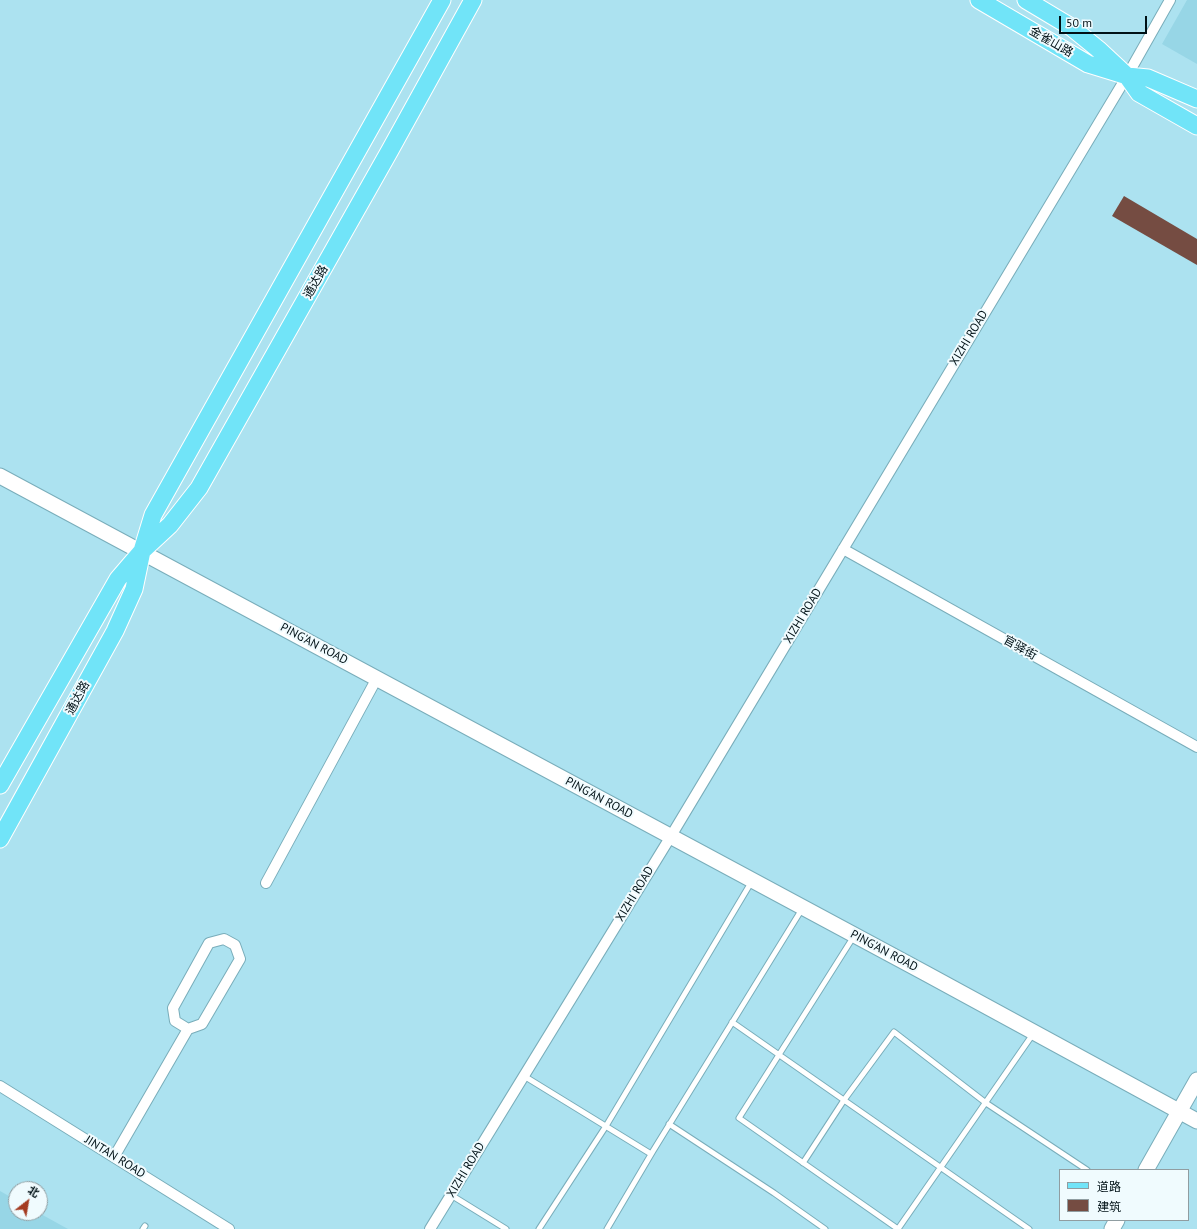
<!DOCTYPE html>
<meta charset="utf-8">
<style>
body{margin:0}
#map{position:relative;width:1197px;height:1229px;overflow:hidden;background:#ace2f0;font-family:"PT Sans","Noto Sans SC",sans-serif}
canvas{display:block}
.legend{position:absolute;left:1059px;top:1169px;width:130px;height:52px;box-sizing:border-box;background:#f0fbfe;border:1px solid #909da1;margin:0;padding:5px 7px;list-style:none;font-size:12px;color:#001116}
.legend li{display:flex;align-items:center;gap:8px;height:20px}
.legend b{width:20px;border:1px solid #909da1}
.north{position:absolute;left:8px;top:1181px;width:40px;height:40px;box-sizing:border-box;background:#f0fbfe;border:1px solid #909da1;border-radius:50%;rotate:31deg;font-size:11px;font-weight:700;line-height:16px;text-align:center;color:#001116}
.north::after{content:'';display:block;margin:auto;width:14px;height:18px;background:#a43b21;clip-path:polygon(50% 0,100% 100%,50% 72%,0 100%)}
.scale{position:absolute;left:1059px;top:16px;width:88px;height:18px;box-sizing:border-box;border:2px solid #001116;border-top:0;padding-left:5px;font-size:12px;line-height:14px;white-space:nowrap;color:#001116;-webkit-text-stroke:3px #f0fbfe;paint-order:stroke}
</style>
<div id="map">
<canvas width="1197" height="1229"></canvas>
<ul class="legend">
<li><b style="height:5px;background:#71e4f8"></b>道路</li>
<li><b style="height:11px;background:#754c42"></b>建筑</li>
</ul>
<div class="north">北</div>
<div class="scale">50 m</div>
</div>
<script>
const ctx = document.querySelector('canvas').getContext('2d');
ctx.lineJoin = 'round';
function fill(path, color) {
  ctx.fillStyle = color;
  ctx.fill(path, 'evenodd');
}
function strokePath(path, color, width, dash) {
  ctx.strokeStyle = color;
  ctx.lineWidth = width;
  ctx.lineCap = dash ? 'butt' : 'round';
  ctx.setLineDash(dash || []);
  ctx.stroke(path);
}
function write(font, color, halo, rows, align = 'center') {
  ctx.font = font + ' "PT Sans","Noto Sans SC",sans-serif';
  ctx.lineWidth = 4;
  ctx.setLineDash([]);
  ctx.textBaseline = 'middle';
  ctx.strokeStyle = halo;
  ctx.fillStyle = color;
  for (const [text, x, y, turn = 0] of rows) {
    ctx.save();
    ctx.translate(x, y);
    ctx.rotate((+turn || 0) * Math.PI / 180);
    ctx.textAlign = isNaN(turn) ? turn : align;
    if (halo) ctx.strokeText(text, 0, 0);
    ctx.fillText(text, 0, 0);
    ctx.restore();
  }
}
fill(new Path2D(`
 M1187 0H1197V64L1162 44Z
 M0 1191 16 1200V1213H39L68 1229H0Z`), '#97d6e6');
fill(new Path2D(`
 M1124 196 1197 239V265L1112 216Z`), '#754c42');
const lane = new Path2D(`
 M854 936 739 1118 898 1229
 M732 1022 1029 1229
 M524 1076 651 1154
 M669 1124 774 1193 825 1229
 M803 1163 844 1100 894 1032 986 1103 1087 1170
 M451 1195 506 1229
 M143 1229 145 1226
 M539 1229 606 1126 752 881
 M607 1229 653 1151 802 909
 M898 1229 1033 1034`);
const street = new Path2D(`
 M843 549 1197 747
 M266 883 377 678
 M0 1086 229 1229
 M114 1157 188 1029 202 1024 240 959 235 945 224 939 209 943 173 1008 175 1021 188 1029
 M430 1229 671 836 1127 76 1170 0`);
const secondary = new Path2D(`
 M0 476 925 973 1197 1121
 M1146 1170 1197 1080
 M1112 1229 1117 1220`);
const primary = new Path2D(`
 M979 0 1088 64 1127 76 1148 78 1197 99
 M1026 0 1071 27 1098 49 1127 76 1139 93 1197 126
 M0 785 118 579 142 551 170 525 199 488 389 152 473 0
 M0 839 115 631 134 589 142 551 153 515 442 0`);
strokePath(lane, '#79adba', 7);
strokePath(street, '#79adba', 12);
strokePath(secondary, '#79adba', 17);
strokePath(primary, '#fff', 19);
strokePath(lane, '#fff', 5);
strokePath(street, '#fff', 10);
strokePath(secondary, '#fff', 15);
strokePath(primary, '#71e4f8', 17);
write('12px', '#001116', '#f0fbfe', [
 ["金雀山路",1051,42,30],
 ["通达路",316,282,-60],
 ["XIZHI ROAD",969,338,-59],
 ["XIZHI ROAD",803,616,-59],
 ["PING'AN ROAD",314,644,28],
 ["官驿街",1020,648,29],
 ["通达路",78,698,-62],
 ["PING'AN ROAD",599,798,28],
 ["XIZHI ROAD",635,894,-59],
 ["PING'AN ROAD",884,951,28],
 ["JINTAN ROAD",115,1157,32],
 ["XIZHI ROAD",466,1170,-59]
]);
</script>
